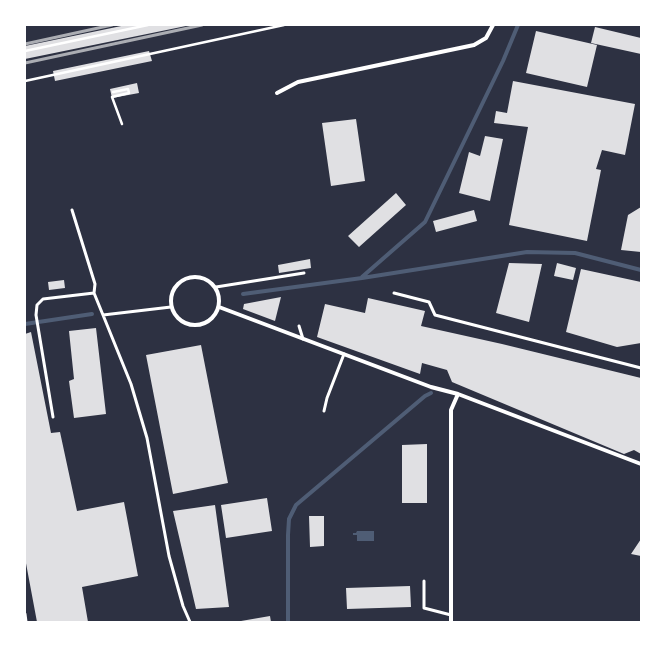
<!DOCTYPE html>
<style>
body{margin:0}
#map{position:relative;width:666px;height:647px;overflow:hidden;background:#2d3142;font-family:Raleway,sans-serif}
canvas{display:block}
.frame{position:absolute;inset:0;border:26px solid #fff;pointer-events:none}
</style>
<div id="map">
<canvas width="666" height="647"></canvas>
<div class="frame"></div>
</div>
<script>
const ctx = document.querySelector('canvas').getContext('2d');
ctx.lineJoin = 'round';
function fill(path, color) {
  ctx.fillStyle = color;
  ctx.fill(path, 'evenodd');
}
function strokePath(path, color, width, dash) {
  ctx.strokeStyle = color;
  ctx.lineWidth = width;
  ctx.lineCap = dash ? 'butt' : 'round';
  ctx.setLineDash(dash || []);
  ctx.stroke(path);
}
fill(new Path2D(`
 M357 531H374V541H357V535H353V533H356Z`), '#4f5d75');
strokePath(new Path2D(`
 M362 277 425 222 503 61 518 25
 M243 294 362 278 527 252 575 253 641 270
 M25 324 92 314
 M288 622V535L289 519 296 505 425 396 431 393`), '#4f5d75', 4);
fill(new Path2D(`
 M126 25 186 26 25 59V46Z
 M595 27 641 38V54L591 43Z
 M536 31 597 45 587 87 526 73Z
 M149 51 152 61 55 81 53 71Z
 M513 81 635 104 625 155 602 150 596 169 601 170 587 241 509 225 528 127 494 123 496 111 507 113Z
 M137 83 139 93 112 98 110 89Z
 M356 119 365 181 331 186 322 123Z
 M485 136 503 139 490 201 459 193 469 152 480 156Z
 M396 193 406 205 359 247 348 236Z
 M641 207V252L621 250 628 215Z
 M474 210 477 221 436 232 433 221Z
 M310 259 311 268 279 273 278 265Z
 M509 263 542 264 529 322 496 313Z
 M557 263 576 268 573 280 554 276Z
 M581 269 641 282V343L617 347 566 332Z
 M64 280 65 288 49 290 48 282Z
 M281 297 275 321 243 309 244 304Z
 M368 298 425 311 421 326 502 344 641 378V454L634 450 624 454 452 382 447 370 422 363 420 374 317 337 325 304 365 313Z
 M96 328 106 414 74 418 69 381 74 379 69 331Z
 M31 332 51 433 60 432 77 511 124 502 138 576 82 587 88 622H37L25 558V334Z
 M201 345 228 483 173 494 146 355Z
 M427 444V503H402V445Z
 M267 498 272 531 226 538 221 505Z
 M215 505 229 607 196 609 173 511Z
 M309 516H324V546L310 547Z
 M641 539V556L631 554Z
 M410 586 411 607 347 609 346 588Z
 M270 616 271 622H241V621Z`), '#e0e0e3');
strokePath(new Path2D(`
 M25 51 148 25
 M25 81 284 25
 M113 92 128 89 129 93 112 97 122 124`), '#fff', 2.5);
strokePath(new Path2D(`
 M72 210 95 284 94 293
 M216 287 304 273
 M394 293 429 302 435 315 641 368
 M103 315 131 384 147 438 169 556 183 606 190 622
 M299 326 303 339
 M324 411 327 398 344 354
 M53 417 36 315 37 305 43 299 94 293 103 315 171 307
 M424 581V608L451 615
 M25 614 26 622`), '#fff', 3);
strokePath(new Path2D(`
 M277 93 298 82 474 45 486 38 493 25
 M171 301a24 24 0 1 1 48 0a24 24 0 1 1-48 0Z
 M219 307 431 387 458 394 641 464
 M451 622V410L458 394`), '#fff', 4);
strokePath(new Path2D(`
 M25 44 112 25
 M25 63 202 25`), '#abadb3', 3);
</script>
